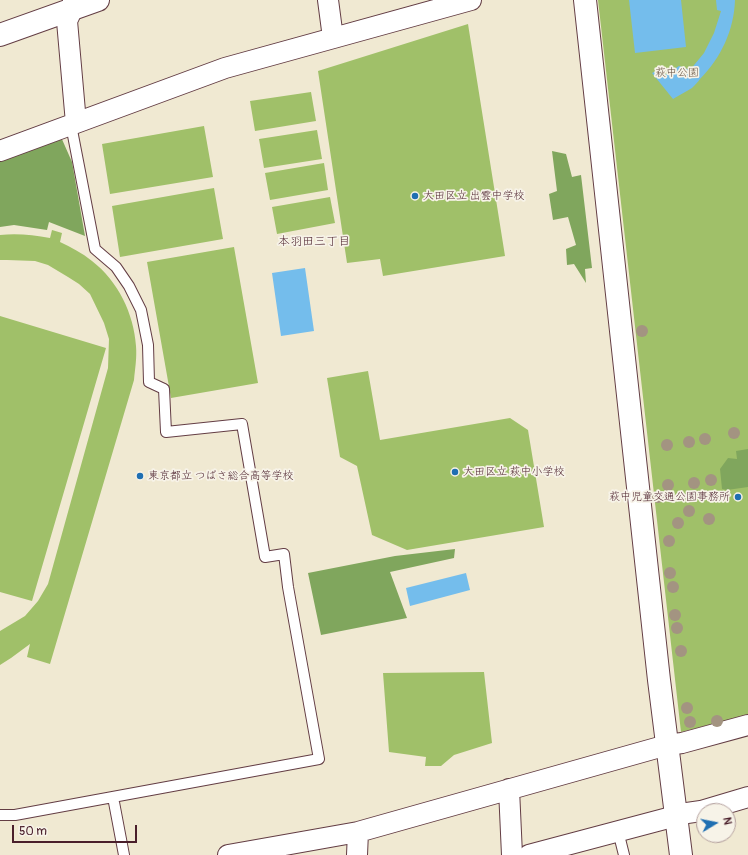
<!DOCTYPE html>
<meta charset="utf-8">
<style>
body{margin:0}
#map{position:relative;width:748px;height:855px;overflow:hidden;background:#f0e9d2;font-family:Pangolin,sans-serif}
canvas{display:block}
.north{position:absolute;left:696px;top:803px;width:40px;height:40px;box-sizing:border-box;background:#f7f3e8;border:1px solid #b29e9c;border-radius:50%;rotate:80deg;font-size:11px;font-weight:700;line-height:16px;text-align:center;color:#4a1f2b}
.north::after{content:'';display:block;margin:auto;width:14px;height:18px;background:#1f6fb2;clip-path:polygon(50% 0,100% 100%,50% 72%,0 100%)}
.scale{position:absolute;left:12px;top:825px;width:125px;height:18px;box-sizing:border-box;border:2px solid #4a1f2b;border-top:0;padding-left:5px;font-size:12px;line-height:14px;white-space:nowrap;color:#4a1f2b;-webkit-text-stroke:3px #f7f3e8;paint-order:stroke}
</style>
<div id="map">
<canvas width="748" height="855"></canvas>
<div class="north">N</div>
<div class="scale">50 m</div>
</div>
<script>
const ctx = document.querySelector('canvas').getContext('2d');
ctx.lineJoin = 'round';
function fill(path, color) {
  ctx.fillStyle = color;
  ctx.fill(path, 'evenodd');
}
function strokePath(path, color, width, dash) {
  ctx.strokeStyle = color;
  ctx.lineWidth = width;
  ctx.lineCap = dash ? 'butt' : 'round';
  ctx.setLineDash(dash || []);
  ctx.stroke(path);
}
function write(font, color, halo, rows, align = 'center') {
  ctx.font = font + ' Pangolin,"Klee One",sans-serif';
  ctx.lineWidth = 3.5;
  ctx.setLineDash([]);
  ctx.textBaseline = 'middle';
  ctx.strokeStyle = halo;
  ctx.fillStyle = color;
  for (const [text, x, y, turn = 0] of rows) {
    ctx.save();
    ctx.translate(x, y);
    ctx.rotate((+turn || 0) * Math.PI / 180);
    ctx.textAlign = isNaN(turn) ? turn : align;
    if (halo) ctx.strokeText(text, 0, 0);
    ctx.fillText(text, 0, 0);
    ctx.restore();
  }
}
fill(new Path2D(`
 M598 0H748V715L681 732Z
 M468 24 505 256 383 276 380 259 347 263 318 71Z
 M311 92 316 121 255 131 250 101Z
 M204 126 213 177 110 194 102 144Z
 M317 130 322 159 264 168 259 139Z
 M324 163 328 190 270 200 265 173Z
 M214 188 223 239 120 257 112 206Z
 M330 197 335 223 277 234 272 207Z
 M52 230 62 233 60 242C71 247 82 253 92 261 118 281 134 314 136 346 137 358 135 369 134 380L50 664 27 657 30 644 11 658 0 665V631L25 616 38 601 48 584 108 368 109 339 104 323 90 294 79 284 68 277 48 265 35 261 7 260H0V235C17 233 33 235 50 238Z
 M234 247 258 383 171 398 147 262Z
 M0 316 106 348 32 601 0 592Z
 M368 371 380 440 510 418 528 430 544 527 407 550 372 535 357 466 340 457 327 378Z
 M484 672 492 743 454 755 441 766H425L426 757 389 752 383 673Z`), '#a0c069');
fill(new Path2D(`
 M61 137 72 162 85 236 49 222 47 230 14 225 0 227V160Z
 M552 151 566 154 572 177 581 175 592 268 585 269 586 283 574 264 567 265 566 249 576 245 568 217 553 220 549 194 557 191Z
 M748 449V487L727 490 722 489 720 469 728 458 737 459 736 451Z
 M455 549 454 558 390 572 407 618 321 635 308 573 395 556Z`), '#80a65d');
fill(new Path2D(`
 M629 0H681L686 47 635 53Z
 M716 0H735C734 30 721 58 700 79 698 82 695 85 692 88 686 92 679 95 673 99L652 73 656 71 665 75 679 66 690 70 704 53 714 33 721 11 717 10Z
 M305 268 314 331 281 336 272 273Z
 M466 573 470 590 410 606 406 588Z`), '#74bdec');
const lane = new Path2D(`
 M113 797 124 855
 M0 815H15L319 759 288 587 284 554 265 557 242 424 166 432 164 389 149 382 148 345 141 310 129 286 116 267 95 249 71 125
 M618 831 624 855`);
const street = new Path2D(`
 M73 0V8L67 21 76 123
 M328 0 333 38
 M0 151 225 68 471 0
 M509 789 512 855
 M228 855 358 832 667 745 682 743 748 725
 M357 855 358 832
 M529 855 687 813 701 811 748 797`);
const secondary = new Path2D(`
 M585 0 659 680 681 855
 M0 35 98 0`);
strokePath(lane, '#633d44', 12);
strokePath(street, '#633d44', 22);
strokePath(secondary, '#633d44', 24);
strokePath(lane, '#fff', 10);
strokePath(street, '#fff', 20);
strokePath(secondary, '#fff', 22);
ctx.fillStyle = '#a39481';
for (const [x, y] of [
 [642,331],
 [734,433],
 [705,439],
 [689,442],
 [667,445],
 [711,480],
 [694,483],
 [668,485],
 [658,497],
 [689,511],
 [709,519],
 [678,523],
 [669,541],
 [670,573],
 [673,587],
 [675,615],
 [677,628],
 [681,651],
 [687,708],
 [717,721],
 [690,722]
]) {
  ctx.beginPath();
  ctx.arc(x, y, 6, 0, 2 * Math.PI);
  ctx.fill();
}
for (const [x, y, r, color] of [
 [415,196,4,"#1f6fb2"],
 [455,472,4,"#1f6fb2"],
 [140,476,4,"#1f6fb2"],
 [738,497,4,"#1f6fb2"]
]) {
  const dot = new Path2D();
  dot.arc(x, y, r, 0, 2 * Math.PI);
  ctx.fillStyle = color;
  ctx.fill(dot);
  strokePath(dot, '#f7f3e8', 1.5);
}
write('11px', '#644f3e', '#f7f3e8', [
 ["萩中公園",677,73]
]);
write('11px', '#4a1f2b', '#f7f3e8', [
 ["大田区立 出雲中学校",423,196],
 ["大田区立 萩中小学校",463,472],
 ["東京都立 つばさ総合高等学校",148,476],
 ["萩中児童交通公園事務所",730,497,"right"]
], 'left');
write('12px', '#4a1f2b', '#f7f3e8', [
 ["本羽田三丁目",314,242]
]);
</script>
